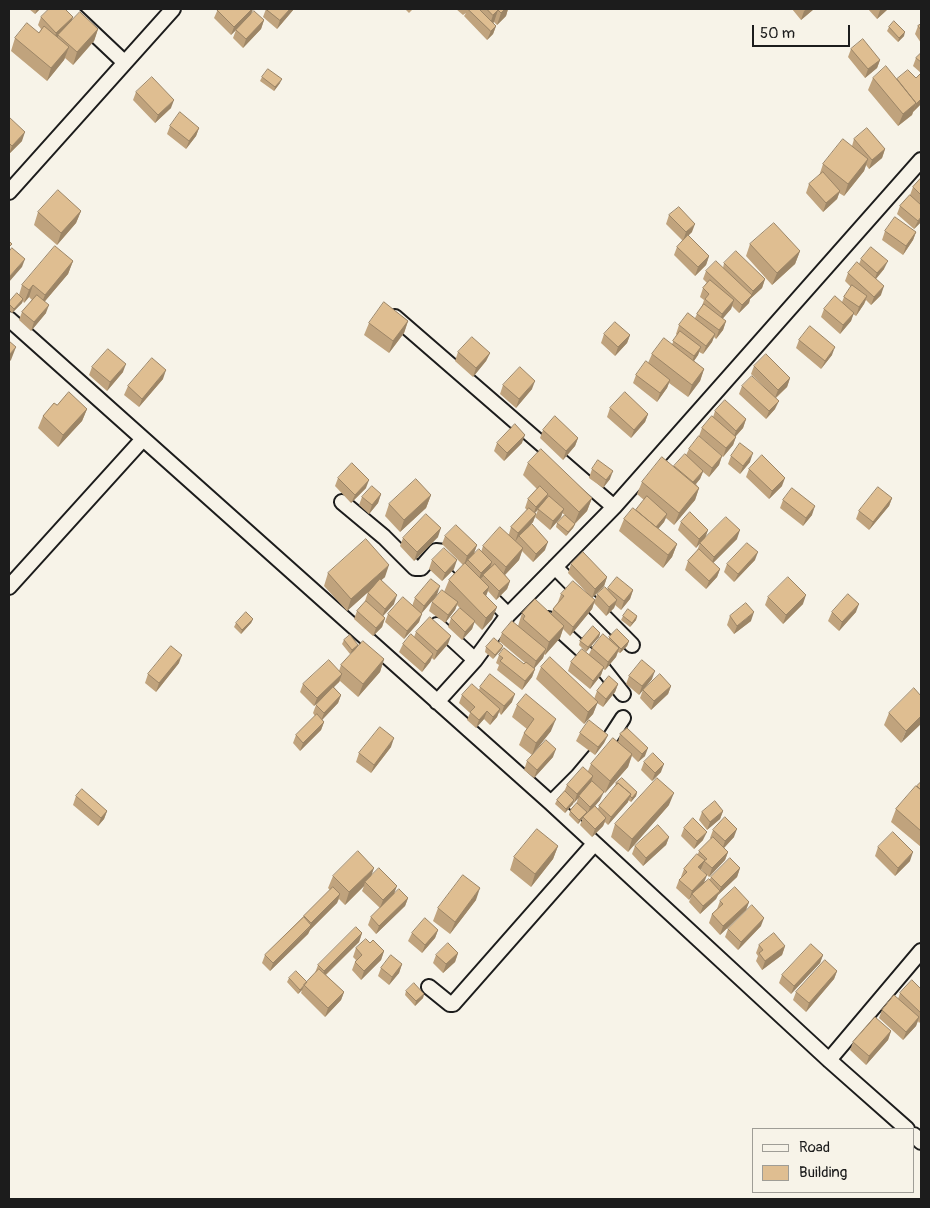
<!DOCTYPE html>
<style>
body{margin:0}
#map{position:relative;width:930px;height:1208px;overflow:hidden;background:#f7f3e8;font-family:Pangolin,sans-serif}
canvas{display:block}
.frame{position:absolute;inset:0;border:10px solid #1c1c1c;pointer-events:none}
.legend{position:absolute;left:752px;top:1128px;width:162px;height:65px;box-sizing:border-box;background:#f7f3e8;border:1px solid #9f9d96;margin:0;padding:6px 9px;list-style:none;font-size:15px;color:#1c1c1c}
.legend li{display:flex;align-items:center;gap:10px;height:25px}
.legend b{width:25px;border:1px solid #9f9d96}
.scale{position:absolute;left:752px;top:25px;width:98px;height:22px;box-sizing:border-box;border:2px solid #1c1c1c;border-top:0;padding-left:6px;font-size:15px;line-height:18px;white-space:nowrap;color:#1c1c1c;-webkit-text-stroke:4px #f7f3e8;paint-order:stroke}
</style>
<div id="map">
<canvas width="930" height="1208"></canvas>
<div class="frame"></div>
<ul class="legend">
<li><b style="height:6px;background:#f7f3e8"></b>Road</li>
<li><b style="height:14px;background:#dfbe91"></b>Building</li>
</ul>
<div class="scale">50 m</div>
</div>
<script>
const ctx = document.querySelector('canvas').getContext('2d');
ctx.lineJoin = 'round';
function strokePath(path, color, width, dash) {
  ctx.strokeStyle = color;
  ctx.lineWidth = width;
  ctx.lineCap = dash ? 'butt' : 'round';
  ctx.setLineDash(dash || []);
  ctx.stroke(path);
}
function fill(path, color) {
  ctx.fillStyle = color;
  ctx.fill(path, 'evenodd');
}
const minor = new Path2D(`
 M68 9 124 62
 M9 192 173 9
 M395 317 614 507
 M9 319 551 803 829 1060 907 1129
 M342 502 384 537 415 568H421L436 551 445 552 508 615
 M555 567 632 645
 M9 587 143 439
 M548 619 604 670 623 694
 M437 625 475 660
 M437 702 475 660 508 615 614 507 921 160
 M551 803 578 776 610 738 623 718
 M429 987 450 1004H453L594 844
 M829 1060 921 951
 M914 1135 921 1142`);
strokePath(minor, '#1c1c1c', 18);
strokePath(minor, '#f7f3e8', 14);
fill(new Path2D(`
 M29 9H40L35 14Z
 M218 9H253L251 14 264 20 261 29 243 48 233 38 236 30 231 35 214 18Z
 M266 9H294L277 29 263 17Z
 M405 9H413L409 13Z
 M456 9H508L506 16 497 25 494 22 493 23 496 26 493 34 487 40 464 16 466 13 463 15Z
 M792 9H814L801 20Z
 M868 9H888L877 19Z
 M41 17H73L71 21 98 29 94 41 73 65 65 58 64 60 47 81 11 51 15 38 39 33 41 29 38 25Z
 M921 24V43L915 34 918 26Z
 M889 27 904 36 898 42 887 31Z
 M851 49 880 60 877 68 865 78 848 57Z
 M921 53V73L913 66 916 58Z
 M262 77 280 83 274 91 260 81Z
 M873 78 897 79 921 104 913 112 912 115 898 126 868 90Z
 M136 92 171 108 155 123 133 100Z
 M9 117 22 141 9 154Z
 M170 126 199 128 196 136 186 149 167 134Z
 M854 139 885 149 882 158 869 169 866 165 864 171 844 196 839 193 837 199 823 212 806 193 809 184 819 176 823 164 852 146Z
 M921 178V222L914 229 897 214 900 206 910 195 913 187Z
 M81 211 76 223 57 245 34 225 38 212Z
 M669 215 692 232 688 235 709 256 706 265 695 276 674 255 677 247 683 241 666 224Z
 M885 231 916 232 913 240 903 255 882 240Z
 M750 244 800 251 795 264 772 285 746 256Z
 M861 259 884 269 876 279 881 295 871 305 866 300 864 304 856 316 853 314 851 321 840 334 821 317 824 309 842 302 844 297 851 287 845 281 848 273 859 264Z
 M73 261 68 274 45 301 46 313 31 331 19 320 22 312 32 300 29 297 24 303 23 301 22 303 12 313 9 310V302L19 295 22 285Z
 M724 263 765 279 762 288 750 299 749 303 739 313 732 306 731 309 722 319 726 321 723 330 716 339 714 337 712 342 703 354 699 352 698 355 694 361 704 369 700 381 688 397 669 383 667 388 657 402 633 383 636 375 648 363 652 354 672 344 677 335 676 334 679 325 695 318 697 314 702 306 704 300 700 297 703 288 707 283 703 279 706 271 723 268Z
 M408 321 404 333 389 353 364 335 369 323Z
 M604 334 630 335 627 343 615 356 601 343Z
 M799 340 832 355 821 369 796 348Z
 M458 352 490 353 486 361 473 377 455 361Z
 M754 366 790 378 787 387 776 398 775 409 766 419 739 394 742 386 766 389 751 374Z
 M92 367 123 372 107 391 89 375Z
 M163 379 139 407 124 395 128 386Z
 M503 385 532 389 516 408 500 394Z
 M57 405 87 409 82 421 58 447 38 428 43 416Z
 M610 408 648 414 645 422 631 438 607 417Z
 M715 411 746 419 743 428 736 436 733 445 723 457 699 436 702 428 713 417Z
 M543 430 578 438 575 446 563 460 540 438Z
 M497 443H522L504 461 494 451Z
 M689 449 722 456 719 465 709 477 703 472 700 479 696 484 699 488 695 500 674 525 666 518 664 522 658 529 677 544 672 557 663 568 619 531 624 519 636 510 644 500 637 494 642 482 674 467 686 455Z
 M731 456 750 462 740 474 728 464Z
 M528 463 592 498 587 511 575 524 573 528 566 536 556 527 557 523 565 515 562 513 561 517 550 530 535 517 538 510 535 513 536 514 533 522 529 527 545 550 533 562 522 551 519 560 505 575 510 581 507 589 496 600 488 591 486 596 497 607 492 619 482 630 474 622 472 629 462 640 448 627 451 618 460 608 457 605 455 610 445 623 429 611 432 602 444 592 449 580 463 565 442 544 445 536 477 545 474 553 481 552 483 546 509 534 511 527 527 510 525 508 528 499 537 489 523 475Z
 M592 469 610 479 603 488 589 478Z
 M749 469 782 486 769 499 746 477Z
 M338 478 366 488 351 503 335 486Z
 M381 494 378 503 369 514 359 505 362 497Z
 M431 495 426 508 400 532 385 516 389 504Z
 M892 498 889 506 869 530 856 519 859 511Z
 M783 500 812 515 803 526 780 508Z
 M681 522 708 530 705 538 737 539 713 563 720 569 717 577 706 589 685 570 688 561 697 551 700 543 696 548 678 530Z
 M438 537 414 561 400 546 403 538Z
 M432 560 454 569 442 581 429 569Z
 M755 560 734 582 724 572 727 564Z
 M571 564 607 577 604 586 592 598 568 573Z
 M328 573 385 577 381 580 394 604 383 616 385 618 382 627 373 636 354 619 357 611 365 602V601L368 592 347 611 324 586Z
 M608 588 633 590 630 599 621 610 615 605 614 608 606 616 594 603 592 609 570 636 563 629 560 638 545 655 544 654 543 658 534 668 535 669 532 677 522 690 497 670 499 665 496 663 499 655 524 664 525 663 499 641 502 633 518 626 522 613 551 614 553 609 558 602 561 594 595 600 597 594 607 589Z
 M437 595 421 614 419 622 404 639 385 622 388 614 412 606 415 598Z
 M768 597 803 604 783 624 765 605Z
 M832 612H856L839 631 828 621Z
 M623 616H637L636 620 630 627 621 620Z
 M730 616 751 621 734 634 727 625Z
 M253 619 251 623 241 634 234 627 236 623Z
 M416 632 448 644 434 660 432 658 430 662 422 672 399 652 403 644 414 637Z
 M600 633 599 637 586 652 579 645 580 641Z
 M609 637 629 641 627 646 620 653 618 652 616 657 605 670 603 669 601 675 590 689 568 671 571 662 589 654 592 648 609 639Z
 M344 640 358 645 356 648 384 659 380 672 358 697 340 681 334 687 341 695 338 703 322 720 324 722 321 730 300 751 293 743 296 735 315 716 313 713 316 705 322 699 314 706 300 692 303 684 339 671 341 665 354 651 350 654 342 644Z
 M503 646 501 650 493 659 485 652 486 647Z
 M179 663 156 692 145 683 148 674Z
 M541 667 594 699 597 691 618 684 615 692 603 707 597 703 593 714 584 724 536 679Z
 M629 676 652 679 639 695 626 684Z
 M671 686 668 694 651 710 640 698 643 690Z
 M480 687 512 702 501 715 499 712 497 717 490 725 484 719 476 728 467 720 470 713 459 703 462 695 479 690Z
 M921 696 901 743 884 725 889 713Z
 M517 705 551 731 532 755 519 745 524 733 527 729 512 717Z
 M580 733 608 735 604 743 595 755 576 741Z
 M620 734 645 756 638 762 632 756 628 767 605 793 596 785 600 800 595 806 598 809 599 806 615 788 616 783 637 792 636 796 631 802 628 800V802L608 825 605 822 603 826 592 837 580 825 583 818 578 824 569 815 570 811 576 805 578 798 565 813 555 804 557 800 564 792 567 785 588 771 591 764 618 742Z
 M391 747 371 773 356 762 359 753Z
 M553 757 534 778 524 770 527 761Z
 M644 762 661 772 652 781 641 770Z
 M921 782V847L891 822 896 809Z
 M76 796 107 811 104 819 98 826 73 805Z
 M669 805 628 852 611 837 615 824Z
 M723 811 720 819 707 830 699 820 702 812Z
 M684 828 703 840 694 849 681 836Z
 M713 830 734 837 724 848 728 852 725 860 709 877 701 869V870L704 883 701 886 710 879 711 877 740 868 737 877 718 895 716 899 700 914 689 902 691 897 689 900 676 888 679 880 681 878V877L684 869 698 854 699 851 711 839 710 838Z
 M669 837 666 845 643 866 632 854 635 846Z
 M558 846 553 859 531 887 510 870 514 857Z
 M878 847 910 861 895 876 875 856Z
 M333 876H371L394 893 408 898 405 906 376 934 368 925 371 917 380 908 362 891 364 886 345 905 339 899 337 903 310 930 308 934 270 971 262 963 265 955 330 890 328 888Z
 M476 900 450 934 433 921 438 908Z
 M720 901 749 902 746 910 720 935 709 923 712 914 717 909Z
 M761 926 738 950 725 937 728 929Z
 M438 930 435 938 422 953 408 941 412 933Z
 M362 933 359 942 326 975 344 992 341 1000 325 1017 301 993 302 990 298 994 287 982 289 978 307 982 315 973 318 965Z
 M370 943 384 951 381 960 361 980 352 970 355 962 356 960 353 957 356 948Z
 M759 945 785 946 782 955 762 970 756 961 758 956 756 953Z
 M458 953 455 962 443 973 433 963 436 955Z
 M823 955 820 963 791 994 779 983 782 975Z
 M402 964 399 973 389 985 378 976 381 968Z
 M837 971 834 979 806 1012 793 1000 796 992Z
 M921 989V1021L919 1023 918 1021 916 1026 903 1040 879 1018 882 1010 898 999 900 993Z
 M406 991 424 994 423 998 415 1006 405 995Z
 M891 1031 888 1040 866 1065 850 1050 853 1042Z`), '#c0a37d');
fill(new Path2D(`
 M37 9H40L35 14Z
 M252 9H253L250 16 231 35 234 27Z
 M290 9H294L277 29 280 20Z
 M505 9H508L506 16 497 25 501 13Z
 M807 9H814L801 20 804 11Z
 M882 9H888L877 19 880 10Z
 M498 10 494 22 489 27 493 15Z
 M73 17 70 25 58 35V37L53 42 56 33Z
 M264 20 261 29 243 48 246 39Z
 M496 26 493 34 487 40 491 31Z
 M98 29 94 41 73 65 77 52Z
 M905 32 904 36 898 42 899 38Z
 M69 47 64 60 47 81 51 68Z
 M880 60 877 68 865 78 868 69Z
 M282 79 280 83 274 91 275 87Z
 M921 99V104L913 112 916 104Z
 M174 100 171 108 155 123 158 115Z
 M916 103 912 115 898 126 903 114Z
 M199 128 196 136 186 149 189 141Z
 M25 132 22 141 9 154 12 146Z
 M885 149 882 158 869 169 872 160Z
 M868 159 864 171 844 196 848 184Z
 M840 191 837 199 823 212 826 203Z
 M81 211 76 223 57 245 61 233Z
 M921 217V222L914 229 918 221Z
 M695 224 692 232 683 241 686 232Z
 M916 232 913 240 903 255 906 246Z
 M800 251 795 264 772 285 777 273Z
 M709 256 706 265 695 276 698 267Z
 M25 259 22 267 9 282V277Z
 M73 261 68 274 40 307 45 295Z
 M888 261 884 269 874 281 877 273Z
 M765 279 762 288 750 299 749 303 739 313 742 305 751 296 753 291Z
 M33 285 29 297 24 303 29 290Z
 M884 286 881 295 871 305 874 297Z
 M867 296 864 304 856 316 859 307Z
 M23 299 22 303 12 313 14 309Z
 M734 300 731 309 719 323 722 314Z
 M49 305 46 313 31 331 34 322Z
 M854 313 851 321 840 334 843 325Z
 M408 321 404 333 389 353 393 341Z
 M726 321 723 330 716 339 719 330Z
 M715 334 712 342 703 354 706 346Z
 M630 335 627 343 615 356 618 347Z
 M16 347 11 360 9 362V355Z
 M701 347 698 355 691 365 694 356Z
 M835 347 832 355 821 369 825 361Z
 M490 353 486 361 473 377 476 368Z
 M126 364 123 372 107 391 110 382Z
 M704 369 700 381 688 397 692 385Z
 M166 370 163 379 139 407 142 399Z
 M790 378 787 387 775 398 778 390Z
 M670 380 667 388 657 402 660 393Z
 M535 381 532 389 516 408 519 399Z
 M779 401 775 409 766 419 769 411Z
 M87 409 82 421 58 447 63 435Z
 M648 414 645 422 631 438 634 430Z
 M746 419 743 428 733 439 736 431Z
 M525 435 522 443 504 461 507 453Z
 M736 437 733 445 723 457 726 448Z
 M578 438 575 446 563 460 566 451Z
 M753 453 750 462 740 474 743 466Z
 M722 456 719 465 709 477 712 468Z
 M613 471 610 479 603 488 606 480Z
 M703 471 700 479 689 492 692 483Z
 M785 478 782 486 769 499 772 491Z
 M369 480 366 488 351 503 355 495Z
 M699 488 695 500 674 525 679 513Z
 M381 494 378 503 369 514 372 505Z
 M548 494 545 502 538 509 533 515 536 507Z
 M431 495 426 508 400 532 404 520Z
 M592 498 587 511 574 524 579 512Z
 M892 498 889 506 869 530 873 522Z
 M815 506 812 515 803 526 806 518Z
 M564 509 561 517 550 530 553 521Z
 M536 514 533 522 520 537 519 536 515 542 518 533Z
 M667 514 664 522 653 535 656 527Z
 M575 524 573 528 566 536 568 532Z
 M441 528 438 537 414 561 417 552Z
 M708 530 705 538 696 548 699 539Z
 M740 530 737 539 711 565 714 557Z
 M548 542 545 550 533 562 536 554Z
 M677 544 672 557 663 568 668 555Z
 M477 545 474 553 464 565 467 556Z
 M523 548 519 560 501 579 506 567Z
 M758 552 755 560 734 582 738 574Z
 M457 560 454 569 442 581 445 573Z
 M492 562 489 571 478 581 481 573Z
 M389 565 385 577 347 611 351 599Z
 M720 569 717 577 706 589 709 581Z
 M607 577 604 586 592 598 595 589Z
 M510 581 507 589 496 600 499 591Z
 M440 586 437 595 421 614 424 606Z
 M489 587 485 599 483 593Z
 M633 590 630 599 621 610 624 601Z
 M397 595 394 604 382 617 385 609Z
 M806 595 803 604 783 624 786 615Z
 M595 600 592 609 570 636 573 627Z
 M617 600 614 608 606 616 609 607Z
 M458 602 455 610 445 623 448 615Z
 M859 604 856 612 839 631 842 622Z
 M497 607 492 619 482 630 486 618Z
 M754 612 751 621 734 634 737 626Z
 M422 614 419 622 404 639 407 631Z
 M637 616 636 620 630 627 632 623Z
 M385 618 382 627 373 636 376 628Z
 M253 619 251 623 241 634 242 630Z
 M475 621 472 629 462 640 465 632Z
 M564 626 560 638 545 655 549 642Z
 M600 633 599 637 586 652 588 647Z
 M451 636 448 644 434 660 437 651Z
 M629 641 627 646 620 653 621 649Z
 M358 645 356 649 350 654 352 650Z
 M503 646 501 650 493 659 495 655Z
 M619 648 616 657 605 670 608 662Z
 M546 649 543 658 533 670 536 661Z
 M433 654 430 662 422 672 425 664Z
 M182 655 179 663 156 692 159 683Z
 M384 659 380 672 358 697 363 684Z
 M604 667 601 675 590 689 593 681Z
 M535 669 532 677 522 690 525 681Z
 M655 671 652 679 639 695 642 686Z
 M342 674 339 682 314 706 317 698Z
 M618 684 615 692 603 707 606 699Z
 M671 686 668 694 651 710 654 701Z
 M515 694 512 702 501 715 504 706Z
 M341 695 338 703 321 721 324 713Z
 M598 702 593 714 584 724 588 712Z
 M500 709 497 717 490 725 493 717Z
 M487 711 484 719 476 728 479 720Z
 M921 716V724L901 743 906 731Z
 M556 719 551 731 532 755 536 743Z
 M324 722 321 730 300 751 303 743Z
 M608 735 604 743 595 755 598 747Z
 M394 738 391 747 371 773 374 765Z
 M648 748 645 756 638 762 642 754Z
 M556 749 553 757 534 778 537 770Z
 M632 754 628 767 605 793 610 781Z
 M664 764 661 772 652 781 655 773Z
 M593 776 590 785 574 803 577 794Z
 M604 792 600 800 587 815 590 807Z
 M637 792 636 796 631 802 632 798Z
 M674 793 669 805 628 852 632 839Z
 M631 794 628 802 608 825 611 817Z
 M574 800 573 804 565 813 566 809Z
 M107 811 104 819 98 826 101 818Z
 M723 811 720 819 707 830 710 822Z
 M587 812 585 816 578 824 579 820Z
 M606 818 603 826 592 837 595 829Z
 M737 829 734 837 722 850 725 841Z
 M707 832 703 840 694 849 697 841Z
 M669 837 666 845 643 866 646 858Z
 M558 846 553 859 531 887 535 874Z
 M728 852 725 860 709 877 712 868Z
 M913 852 910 861 895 876 898 868Z
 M705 860 701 869 695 876 698 867Z
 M374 868 370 880 365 882 364 886 345 905 349 892Z
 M740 868 737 877 718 895 721 887Z
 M707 875 704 883 693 895 692 894 691 897 689 900 692 891Z
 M397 886 394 894 380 908 383 900Z
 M480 888 476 900 450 934 455 922Z
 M720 891 716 899 700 914 703 906Z
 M340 894 337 903 310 930 308 934 270 971 273 963 310 927 311 923Z
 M408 898 405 906 376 934 379 926Z
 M749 902 746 910 720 935 723 926Z
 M764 918 761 926 738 950 741 942Z
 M438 930 435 938 422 953 425 945Z
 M362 933 359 942 321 979 324 971Z
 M785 946 782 955 762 970 765 961Z
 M384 951 381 960 361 980 364 971Z
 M458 953 455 962 443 973 446 964Z
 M823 955 820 963 791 994 794 986Z
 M402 964 399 973 389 985 392 977Z
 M837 971 834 979 806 1012 809 1003Z
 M304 986 302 990 298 994 300 990Z
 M344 992 341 1000 325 1017 328 1008Z
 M424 994 423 998 415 1006 416 1001Z
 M919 1017 916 1026 903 1040 906 1032Z
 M891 1031 888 1040 866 1065 869 1056Z`), '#9c8566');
const building = new Path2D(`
 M49 9H65L73 17 56 33 41 17Z
 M218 9H252L234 27 217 10Z
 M266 9H290L280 20Z
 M468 9H479L496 26 491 31Z
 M487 9H505L501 13 498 10 493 15Z
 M254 11 264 20 246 39 236 30Z
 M80 12 98 29 77 52 58 35Z
 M894 21 905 32 899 38 889 27Z
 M27 23 39 33 44 26 69 47 51 68 15 38Z
 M921 24V30L918 26Z
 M863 39 880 60 868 69 851 49Z
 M921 53V62L916 58Z
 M886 66 916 103 903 114 873 78Z
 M268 69 282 79 275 87 262 77Z
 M908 70 916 78 921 73V99L916 104V103L897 79Z
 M152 77 174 100 158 115 136 92Z
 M180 112 199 128 189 141 170 126Z
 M9 117 25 132 12 146 9 143Z
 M867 128 885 149 872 160 854 139Z
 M843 139 868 159 848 184 823 164Z
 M823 172 840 191 826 203 809 184Z
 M921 178V195L913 187Z
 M58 190 81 211 61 233 38 212Z
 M910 195 921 205V217L918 221 900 206Z
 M679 207 695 224 686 232 669 215Z
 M895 217 916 232 906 246 885 231Z
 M774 223 800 251 777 273 750 244Z
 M688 235 709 256 698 267 677 247Z
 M9 241 12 244 9 247Z
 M55 246 73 261 45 295 33 285 29 290 22 285Z
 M871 247 888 261 877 273 861 259Z
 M12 248 25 259 9 277V252Z
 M736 251 765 279 753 291 724 263Z
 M716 261 752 295 742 305 706 271Z
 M857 262 884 286 874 297 848 273Z
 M710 280 734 300 722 314 705 299 709 294 703 288Z
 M852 285 867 296 859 307 844 297Z
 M17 293 23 299 14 309 9 304V302Z
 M37 295 49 305 34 322 22 312Z
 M835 296 854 313 843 325 824 309Z
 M384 302 408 321 393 341 369 323Z
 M704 304 726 321 719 330 697 314Z
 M688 313 715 334 706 346 679 325Z
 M615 322 630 335 618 347 604 334Z
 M810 326 835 347 825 361 799 340Z
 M680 331 701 347 694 356 673 341Z
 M472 337 490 353 476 368 458 352Z
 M664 338 704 369 692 385 652 354Z
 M9 341 16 347 9 355Z
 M108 349 126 364 110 382 92 367Z
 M766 354 790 378 778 390 754 366Z
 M152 358 166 370 142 399 128 386Z
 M646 361 670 380 660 393 636 375Z
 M520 367 535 381 519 399 503 385Z
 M752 376 779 401 769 411 742 386Z
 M69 392 87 409 63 435 43 416 54 403 57 405Z
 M625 392 648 414 634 430 610 408Z
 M725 400 746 419 736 431 715 411Z
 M555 416 578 438 566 451 543 430Z
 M712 416 736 437 726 448 702 428Z
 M515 424 525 435 507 453 497 443Z
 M699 436 722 456 712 468 689 449Z
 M740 443 753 453 743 466 731 456Z
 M541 449 592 498 579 512 528 463Z
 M685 454 703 471 693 482 674 466Z
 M762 455 785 478 772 491 749 469Z
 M662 457 699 488 679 513 642 482Z
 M598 460 613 471 606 480 592 469Z
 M352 463 369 480 355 495 338 478Z
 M416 479 431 495 404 520 389 504Z
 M372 486 381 494 372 505 362 497Z
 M540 486 548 494 536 507 528 499Z
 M878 487 892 498 873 522 859 511Z
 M792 488 815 506 806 518 783 500Z
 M549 496 564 509 553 521 538 509Z
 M647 496 667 514 656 527 636 510Z
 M529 508 536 514 518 533 511 527Z
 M633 508 677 544 668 555 624 519Z
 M690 512 708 530 699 539 681 522Z
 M426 514 441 528 417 552 403 538Z
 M565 515 575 524 568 532 557 523Z
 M726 517 740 530 714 557 700 543Z
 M532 524 548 542 536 554 519 536Z
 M456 525 477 545 467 556 445 536Z
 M500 527 523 548 506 567 483 546Z
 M366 539 389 565 351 599 328 573Z
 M747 543 758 552 738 574 727 564Z
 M444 548 457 560 445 573 432 560Z
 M479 549 492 562 481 573 468 560Z
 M699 549 720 569 709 581 688 561Z
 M583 552 607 577 595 589 571 564Z
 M465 563 489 587 483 593 497 607 486 618 449 580Z
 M495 564 510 581 499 591 483 575Z
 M617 577 633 590 624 601 608 588Z
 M788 577 806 595 786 615 768 597Z
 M380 579 397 595 385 609 368 593Z
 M431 579 440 586 424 606 415 598Z
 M573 581 595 600 573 627 553 609 564 596 561 594Z
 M605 587 617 600 609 607 597 594Z
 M442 590 458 602 448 615 432 602Z
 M848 594 859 604 842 622 832 612Z
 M403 597 422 614 407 631 388 614Z
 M535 599 564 626 549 642 523 619 525 616 522 613Z
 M366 601 385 618 376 628 357 611Z
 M746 603 754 612 737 626 730 616Z
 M460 608 475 621 465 632 451 618Z
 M628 609 637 616 632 623 623 616Z
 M246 612 253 619 242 630 236 623Z
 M430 617 451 636 437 651 416 632Z
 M512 621 546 649 536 661 502 633Z
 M593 626 600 633 588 647 580 641Z
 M617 629 629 641 621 649 609 637Z
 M411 634 433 654 425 664 403 644Z
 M603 634 619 648 608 662 592 648Z
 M350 635 358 645 352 650 344 640Z
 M494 638 503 646 495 655 486 647Z
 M363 641 384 659 363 684 341 665Z
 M171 646 182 655 159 683 148 674Z
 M504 648 524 664 526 662 535 669 525 681 500 661 503 658 499 655Z
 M582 649 604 667 593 681 571 662Z
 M550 657 598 702 588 712 541 667Z
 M329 660 342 674 317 698 303 684Z
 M642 660 655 671 642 686 629 676Z
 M490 674 515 694 504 706 480 687Z
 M660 674 671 686 654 701 643 690Z
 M609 676 618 684 606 699 597 691Z
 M472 684 500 709 493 717 487 711 479 720 470 712 475 707 462 695Z
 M333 687 341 695 324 713 316 705Z
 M914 688 921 696V716L906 731 889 713Z
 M526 694 556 719 536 743 524 733 534 719 517 705Z
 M317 714 324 722 303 743 296 735Z
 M589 720 608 735 598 747 580 733Z
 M380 727 394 738 374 765 359 753Z
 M627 728 648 748 642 754 620 734Z
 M613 738 632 754 610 781 591 764Z
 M546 740 556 749 537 770 527 761Z
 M653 753 664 764 655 773 644 762Z
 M583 767 593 776 577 794 567 785Z
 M622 778 637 792 632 798 630 796 631 794 618 783V784L616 783Z
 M657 778 674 793 632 839 615 824Z
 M592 781 604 792 590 807 579 796Z
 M921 782V790L917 786Z
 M618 783 631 794 611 817 599 806Z
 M916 786 921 790V831L896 809Z
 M82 789 107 811 101 818 76 796Z
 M565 791 574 800 566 809 557 800Z
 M715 801 723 811 710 822 702 812Z
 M577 803 587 812 579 820 570 811Z
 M595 806 606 818 595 829 583 817Z
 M725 817 737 829 725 841 713 830Z
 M693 818 707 832 697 841 684 828Z
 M658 825 669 837 646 858 635 846Z
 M537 829 558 846 535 874 514 857Z
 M893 832 913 852 898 868 878 847Z
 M713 837 728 852 712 868 704 861 707 859 699 851Z
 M358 851 374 868 349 892 333 876Z
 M697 854 705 860 698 867 707 875 692 891 679 880 687 872 684 869Z
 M730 858 740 868 721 887 711 877Z
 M379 868 397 886 383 900 365 882Z
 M463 875 480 888 455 922 438 908Z
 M709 879 720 891 703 906 692 894Z
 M333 887 340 894 311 923 304 916Z
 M735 887 749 902 723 926 712 914 723 904 720 901Z
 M399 889 408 898 379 926 371 917Z
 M752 905 764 918 741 942 728 929Z
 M304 917 311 925 273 963 265 955Z
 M425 918 438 930 425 945 412 933Z
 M356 927 362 933 324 971 318 965Z
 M774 933 785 946 765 961 759 953 763 950 759 945Z
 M366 939 370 943 373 940 384 951 364 971 355 962 362 955 356 948Z
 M448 943 458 953 446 964 436 955Z
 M811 944 823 955 794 986 782 975Z
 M391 955 402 964 392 977 381 968Z
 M825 960 837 971 809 1003 796 992Z
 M319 969 344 992 328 1008 304 985Z
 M296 971 307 982 300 990 289 978Z
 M912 980 921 989V1013L900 993Z
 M414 983 424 994 416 1001 406 991Z
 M894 995 919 1017 906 1032 882 1010Z
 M875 1017 891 1031 869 1056 853 1042Z`);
fill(building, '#dfbe91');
strokePath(building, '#9c8566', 1);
</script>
